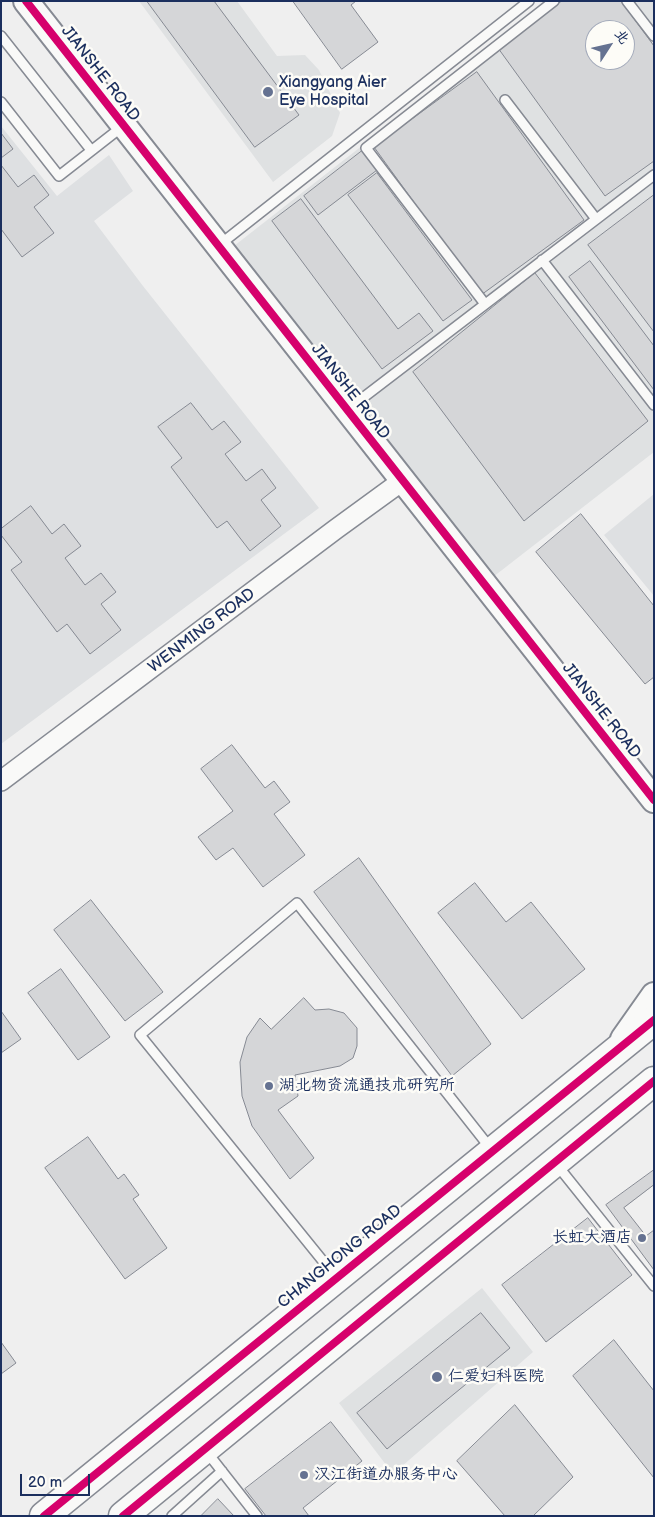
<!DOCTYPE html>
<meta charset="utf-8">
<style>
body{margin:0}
#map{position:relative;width:655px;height:1517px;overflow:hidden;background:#efefef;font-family:"Balsamiq Sans","LXGW WenKai TC",sans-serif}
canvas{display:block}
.frame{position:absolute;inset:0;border:2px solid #1b2f5e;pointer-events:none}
.north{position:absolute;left:585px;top:20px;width:50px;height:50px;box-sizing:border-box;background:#fdfcf7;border:1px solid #a3aaba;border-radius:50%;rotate:55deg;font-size:14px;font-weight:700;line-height:20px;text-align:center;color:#1b2f5e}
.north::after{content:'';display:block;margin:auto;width:18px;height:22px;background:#657291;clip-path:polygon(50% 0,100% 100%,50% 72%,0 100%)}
.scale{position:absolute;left:20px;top:1474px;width:70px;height:22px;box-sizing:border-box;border:2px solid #1b2f5e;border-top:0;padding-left:6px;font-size:15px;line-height:18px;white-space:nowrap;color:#1b2f5e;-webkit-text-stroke:4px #fdfcf7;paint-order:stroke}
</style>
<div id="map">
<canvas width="655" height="1517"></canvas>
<div class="frame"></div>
<div class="north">北</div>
<div class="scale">20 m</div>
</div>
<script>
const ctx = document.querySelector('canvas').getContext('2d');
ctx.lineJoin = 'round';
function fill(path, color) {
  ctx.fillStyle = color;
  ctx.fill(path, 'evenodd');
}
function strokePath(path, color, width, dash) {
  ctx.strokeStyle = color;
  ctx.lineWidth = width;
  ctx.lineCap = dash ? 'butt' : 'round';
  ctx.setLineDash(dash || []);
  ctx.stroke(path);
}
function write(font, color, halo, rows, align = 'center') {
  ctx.font = font + ' "Balsamiq Sans","LXGW WenKai TC",sans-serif';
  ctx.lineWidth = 5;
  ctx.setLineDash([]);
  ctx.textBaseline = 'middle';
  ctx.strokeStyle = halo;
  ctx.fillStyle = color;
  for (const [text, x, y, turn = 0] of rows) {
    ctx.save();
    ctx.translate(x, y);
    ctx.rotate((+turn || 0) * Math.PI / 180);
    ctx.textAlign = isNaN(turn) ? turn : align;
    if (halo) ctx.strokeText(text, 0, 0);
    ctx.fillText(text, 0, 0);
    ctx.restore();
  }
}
fill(new Path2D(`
 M139 1H237L277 56 305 55 319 70 340 113 332 136 273 182Z
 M547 1H654V452L493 577 234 246ZM595 30H625V60H595Z
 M482 1288 533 1352 393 1474 339 1403Z`), '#dfe1e2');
fill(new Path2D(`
 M1 126 57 196 109 155 133 191 94 221 143 286 319 508 1 744Z
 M654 494V596L604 535Z`), '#dee0e2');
const building = new Path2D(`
 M147 1H214L299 115 255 147Z
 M293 1H356L351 5 378 42 342 69Z
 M562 1H621L654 46V161L605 196 498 48ZM595 30H625V60H595Z
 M477 72 584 220 481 295 374 147Z
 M1 133 13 149 1 158Z
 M362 151 377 170 318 215 304 196Z
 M1 165 18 187 34 175 49 195 34 207 54 233 22 257 1 229Z
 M377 173 472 300 443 321 348 195Z
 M654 195V332L588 245Z
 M301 199 398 329 419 313 433 331 382 369 272 221Z
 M590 261 654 346V390L569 277Z
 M535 273 648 421 524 521 413 372Z
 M191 403 212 430 224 421 241 442 225 454 246 481 262 469 276 488 261 500 281 526 250 551 227 521 217 528 171 467 182 458 158 427Z
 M31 506 52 534 64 524 81 546 65 558 85 585 101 573 116 592 101 604 121 630 90 654 67 624 57 632 11 570 22 562 1 535V529Z
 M581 514 654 606V677L645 684 536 552Z
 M232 745 265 788 274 781 290 802 274 814 305 855 263 887 233 848 216 860 198 837 233 811 201 769Z
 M359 858 491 1044 452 1076 314 892Z
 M475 883 506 922 531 902 585 969 522 1019 438 913Z
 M91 900 163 992 125 1021 54 930Z
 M61 969 110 1037 78 1060 28 993Z
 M304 998 315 1010 329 1009 344 1013 357 1028V1046L353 1058 340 1066 295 1075 298 1096 278 1110 314 1158 290 1179 252 1126 242 1096 240 1062 247 1037 260 1018 271 1029Z
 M1 1011 21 1039 1 1053Z
 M88 1137 118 1179 124 1174 139 1195 133 1199 167 1248 125 1279 45 1168Z
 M654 1170V1270L606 1205Z
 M654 1185V1230L646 1236 624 1208Z
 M588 1218 632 1275 546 1342 502 1285Z
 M481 1313 510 1348 387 1449 357 1413Z
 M614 1340 654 1391V1478L573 1376Z
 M1 1342 16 1363 1 1374Z
 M515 1405 573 1477 533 1516H505L457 1461Z
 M331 1422 362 1461 303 1508 309 1516H266L245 1489Z
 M218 1499 234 1516H201Z`);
fill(building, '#d5d6d8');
strokePath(building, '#868a93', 1);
const service = new Path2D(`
 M627 1 654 36
 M1 36 91 150
 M505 100 596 219
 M1 102 59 176 123 126
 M218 246 529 1
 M542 260 654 405
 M485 304 366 148 554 1
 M347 410 654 175
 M557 1165 654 1286
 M335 1276 140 1035 297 903 491 1149
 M206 1451 257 1516
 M172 1516 222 1471`);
const minor = new Path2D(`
 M1 781 336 529 402 481`);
const tertiary = new Path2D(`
 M26 1 654 800
 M623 1039 654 995`);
const trunk = new Path2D(`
 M44 1516 654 1020
 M123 1516 654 1081`);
strokePath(service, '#868a93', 12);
strokePath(minor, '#868a93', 22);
strokePath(tertiary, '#868a93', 28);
strokePath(trunk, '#868a93', 31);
strokePath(service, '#f9f9f8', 9);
strokePath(minor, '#f9f9f8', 19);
strokePath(tertiary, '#f9f9f8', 24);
strokePath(trunk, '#f9f9f8', 28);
strokePath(new Path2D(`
 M26 1 654 800
 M44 1516 654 1020
 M123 1516 654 1081`), '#d6006c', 8);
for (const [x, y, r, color] of [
 [268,92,6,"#657291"],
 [269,1086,5,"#657291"],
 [642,1238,5,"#657291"],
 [437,1377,6,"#657291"],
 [304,1475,5,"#657291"]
]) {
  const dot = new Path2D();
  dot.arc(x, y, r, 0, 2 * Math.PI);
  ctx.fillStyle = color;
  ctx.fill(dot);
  strokePath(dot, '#fdfcf7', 2);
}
write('16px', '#1b2f5e', '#fdfcf7', [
 ["JIANSHE ROAD",100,74,52],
 ["JIANSHE ROAD",350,392,52],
 ["WENMING ROAD",202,631,-37],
 ["JIANSHE ROAD",601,711,52],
 ["CHANGHONG ROAD",340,1257,-39]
]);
write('16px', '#1b2f5e', '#fdfcf7', [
 ["Xiangyang Aier",279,83],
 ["Eye Hospital",279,101],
 ["湖北物资流通技术研究所",279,1086],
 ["长虹大酒店",632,1238,"right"],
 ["仁爱妇科医院",448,1377],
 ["汉江街道办服务中心",314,1475]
], 'left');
</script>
